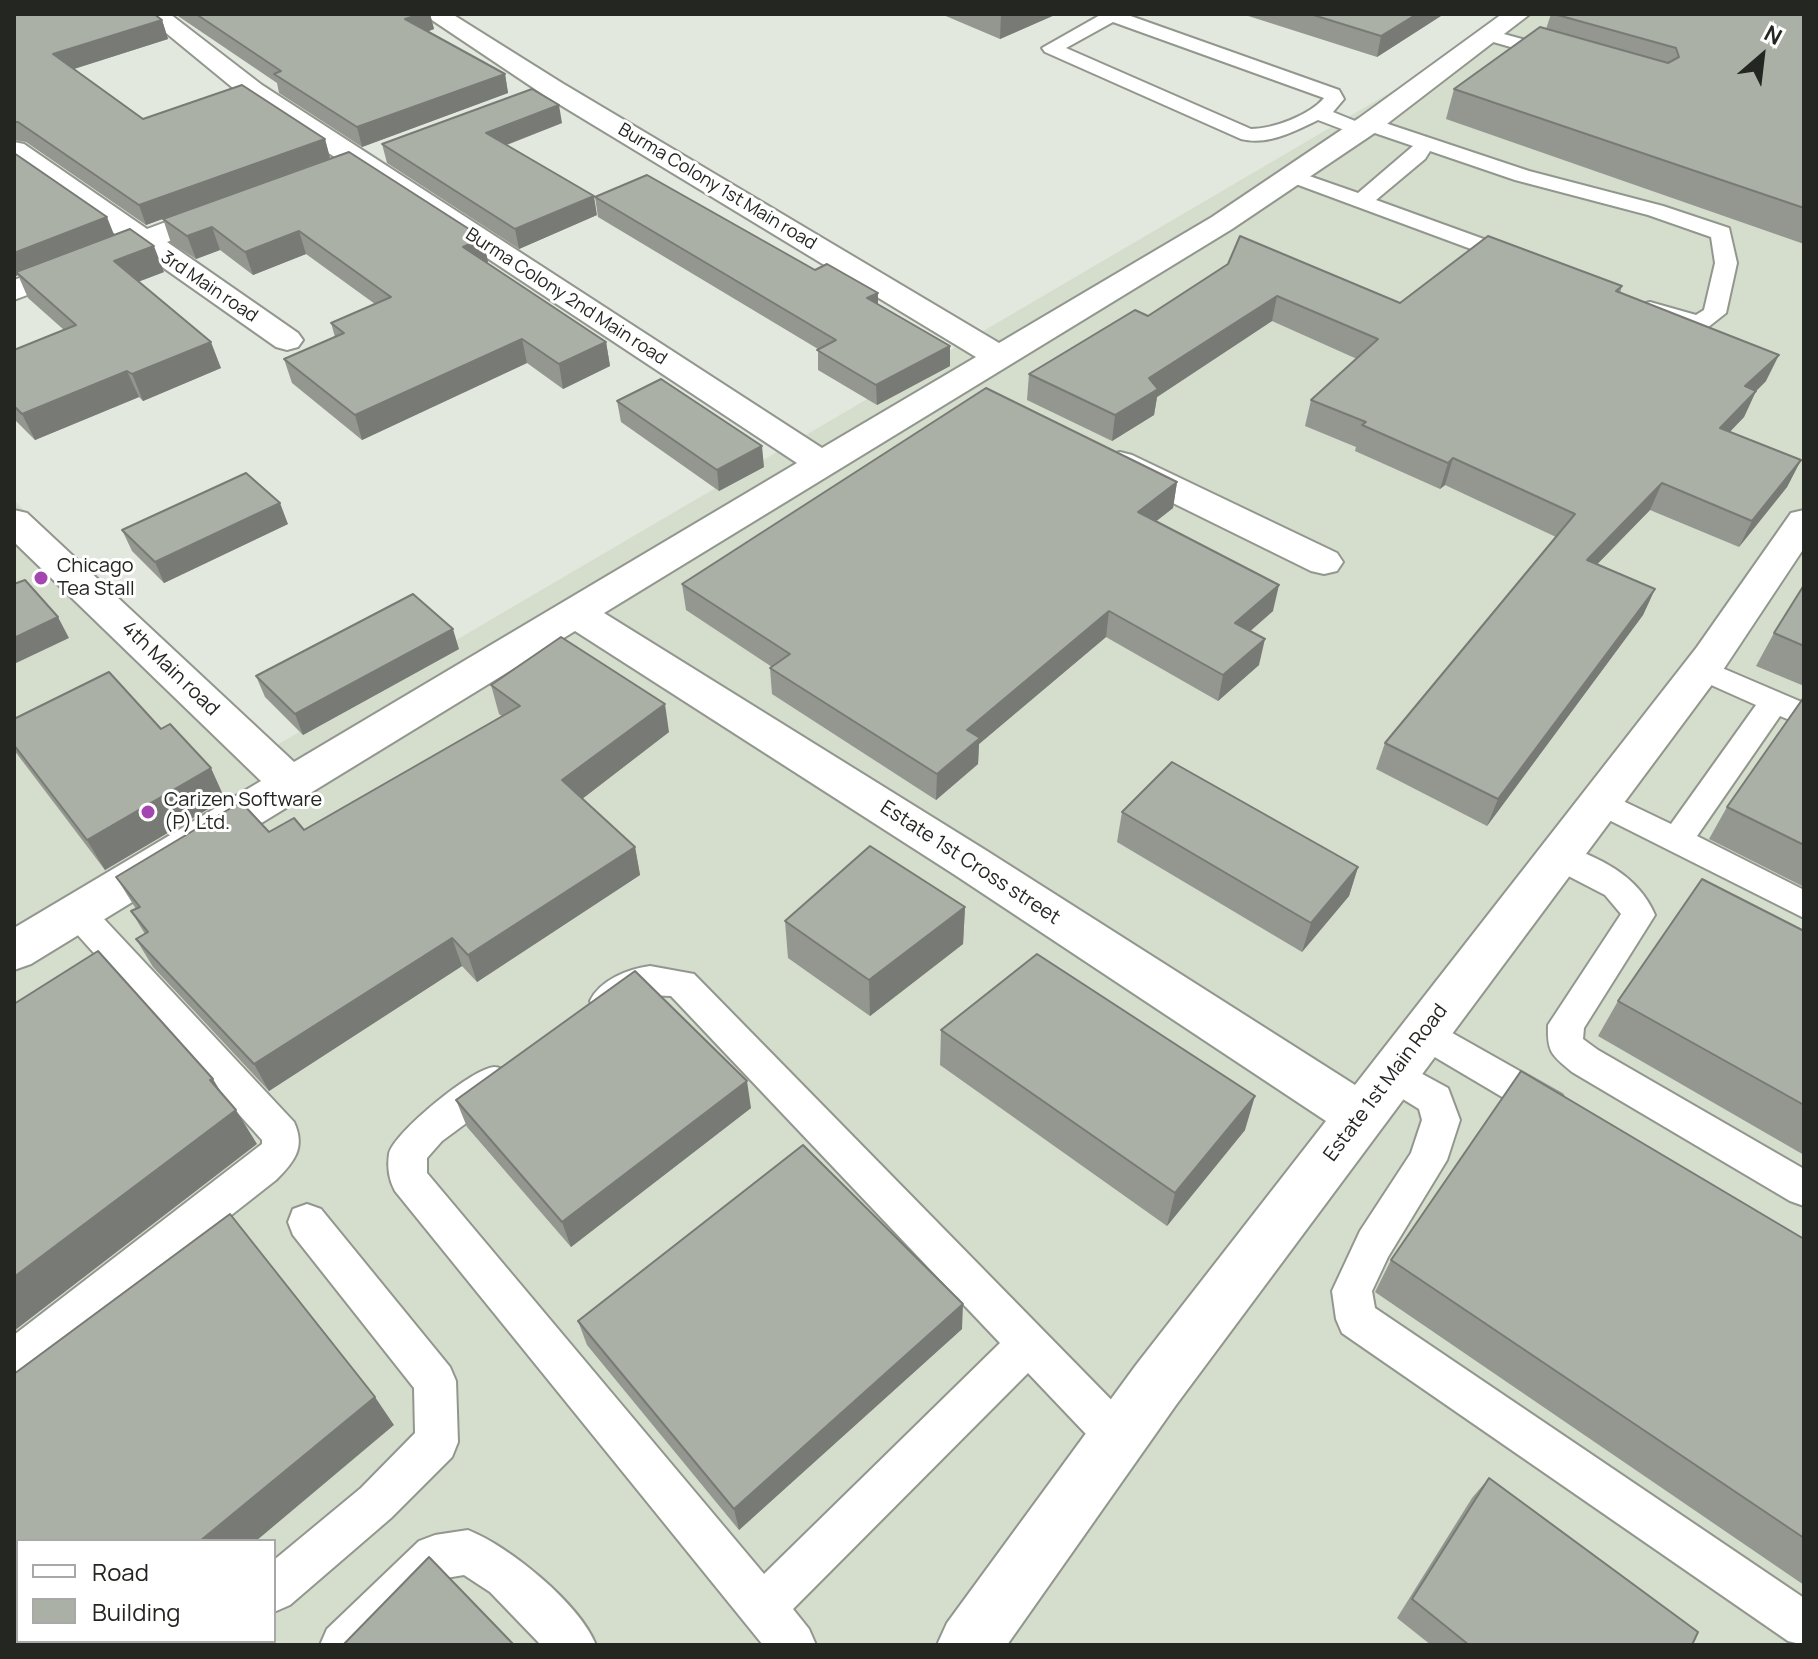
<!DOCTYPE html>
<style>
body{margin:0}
#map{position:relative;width:1818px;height:1659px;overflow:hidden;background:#e3e8df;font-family:Manrope,sans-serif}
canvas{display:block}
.frame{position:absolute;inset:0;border:16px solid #242622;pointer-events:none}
.legend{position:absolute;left:16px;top:1539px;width:260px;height:104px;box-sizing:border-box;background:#fff;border:2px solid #a7a8a7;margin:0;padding:10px 14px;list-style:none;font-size:24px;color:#242622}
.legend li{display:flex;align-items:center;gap:16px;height:40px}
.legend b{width:40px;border:2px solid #a7a8a7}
.north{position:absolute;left:1722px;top:16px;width:80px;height:80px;-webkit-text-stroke:6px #fff;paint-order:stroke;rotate:28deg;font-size:22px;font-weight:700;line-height:32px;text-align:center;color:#242622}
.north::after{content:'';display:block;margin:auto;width:28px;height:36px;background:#242622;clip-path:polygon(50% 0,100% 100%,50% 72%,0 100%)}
</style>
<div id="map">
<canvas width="1818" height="1659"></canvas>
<div class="frame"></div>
<ul class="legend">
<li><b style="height:10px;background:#fff"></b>Road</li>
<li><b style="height:22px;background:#abb0a7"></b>Building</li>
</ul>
<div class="north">N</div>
</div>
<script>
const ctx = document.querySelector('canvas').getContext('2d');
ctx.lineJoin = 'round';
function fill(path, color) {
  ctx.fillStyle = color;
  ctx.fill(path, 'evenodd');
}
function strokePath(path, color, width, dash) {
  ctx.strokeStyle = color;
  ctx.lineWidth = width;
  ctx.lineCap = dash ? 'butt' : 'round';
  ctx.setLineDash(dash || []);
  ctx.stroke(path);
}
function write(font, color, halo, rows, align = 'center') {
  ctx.font = font + ' Manrope,sans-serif';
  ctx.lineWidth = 6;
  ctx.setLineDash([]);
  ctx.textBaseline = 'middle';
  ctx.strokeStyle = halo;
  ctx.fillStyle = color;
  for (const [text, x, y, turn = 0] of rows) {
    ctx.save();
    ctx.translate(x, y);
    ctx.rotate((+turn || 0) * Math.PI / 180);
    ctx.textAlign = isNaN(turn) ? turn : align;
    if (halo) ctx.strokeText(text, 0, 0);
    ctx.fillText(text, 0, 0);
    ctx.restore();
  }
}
fill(new Path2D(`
 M1524 14H1804V1645H14V500L260 755ZM18 1541H274V1641H18Z`), '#d5ddcd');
const service = new Path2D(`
 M1102 14H1125L1339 90 1344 99 1333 112 1360 123 1369 118 1376 120 1529 171 1663 206 1729 228 1737 263 1726 313 1707 328 1699 330 1642 314 1639 309 1642 304 1650 302 1696 315 1704 310 1715 263 1711 237 1648 215 1515 180 1430 151 1425 159 1376 200 1525 254 1528 259 1517 266 1285 180 1282 176 1292 170 1358 193 1413 146 1369 131 1360 136 1318 120C1295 131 1268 146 1241 139L1045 52 1042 48ZM1113 22 1324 98C1310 115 1273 129 1251 129L1066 48Z
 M1489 30 1566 51 1568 55 1559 61 1483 39 1480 35 1483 31Z
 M1701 659 1804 703V726L1780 716 1697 836 1804 890V918L1589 810 1584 802 1589 794 1600 790 1671 824 1756 705 1691 676 1686 669 1691 662Z
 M1558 844C1598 856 1638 875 1655 915L1584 1028 1583 1039 1598 1050 1804 1169V1206L1790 1201 1572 1072C1552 1055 1547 1053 1548 1025L1621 914 1605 895 1547 865 1542 856 1547 847Z
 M78 900 90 904 294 1122C306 1148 294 1162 276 1180L29 1374 14 1380V1335L262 1144V1140L66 922 61 913 66 904Z
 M650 966 694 974 1134 1423 1140 1438 1134 1453 1119 1459 1104 1453 1028 1373 793 1609 809 1629 816 1645H763L395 1191C389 1180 387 1167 389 1154 393 1133 475 1066 495 1067 499 1067 503 1070 507 1071L512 1082 507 1093 442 1141 427 1158V1173L764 1574 1000 1343 671 996 645 995 607 1015 595 1011 590 1001C600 980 628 969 650 966Z
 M1424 1017 1562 1095 1567 1106 1562 1117 1549 1122 1536 1117 1411 1043 1406 1032 1411 1021Z
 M1393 1058 1448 1088 1460 1120 1447 1160 1388 1257 1372 1291 1375 1308 1804 1598V1645L1788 1641 1342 1333 1336 1319 1332 1291 1360 1231 1411 1153 1422 1120 1419 1109 1380 1085 1375 1074 1380 1063Z
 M307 1204 321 1209 450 1367 456 1381 458 1442 452 1457 391 1518 290 1605 274 1612V1560L361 1488 415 1433 414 1388 293 1235 288 1222 293 1209Z
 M468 1530C510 1547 579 1603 596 1645H541L490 1592 464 1575 446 1578 376 1645H320L327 1629 419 1541 435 1535Z
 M186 1641H235L233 1645H184Z`);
const minor = new Path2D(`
 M143 14H170L262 85 822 448 976 357 544 95 423 14H452L562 83 999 343 1212 217 1359 118 1502 14H1530L1379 130 1232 229 604 613 987 851 1355 1085 1697 647 1791 513 1804 510V548L1725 667 1176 1405 1007 1645H937L947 1623 1136 1365 1326 1121 955 875 575 631 31 964 14 970V928L261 781 14 542V510L27 513 294 762 797 463 244 97Z
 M14 142 24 144 147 229 214 204 224 201 234 204 239 210 234 216 167 242 298 333 303 340 298 347 287 350 276 347 141 252 14 300V280L122 239 14 163Z
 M1120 452 1132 455 1337 553 1343 562 1337 571 1324 574 1311 571 1108 471 1102 463 1108 455Z`);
strokePath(service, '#92978e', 4);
strokePath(minor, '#92978e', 4);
fill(service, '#fff');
fill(minor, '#fff');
fill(new Path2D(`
 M14 14 162 20 168 39 74 69 143 119 325 139 330 158 146 225 26 142 14 140Z
 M175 14H430L434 29 427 32 505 74 508 93 362 147 279 93 277 83Z
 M941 14H1057L1000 39Z
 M1242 14H1444L1377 57Z
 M1551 14H1804V244L1446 119 1454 89 1546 29Z
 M562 123 507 145 597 215 519 249 387 163 382 144Z
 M14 153 114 235 164 272 138 282 221 368 143 401 139 397 35 440 14 419V350L64 330 28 298 18 275 14 277Z
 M595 197 815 270 878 293V305L950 366 877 405 818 370V349L598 217Z
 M163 219 483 238 488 262 486 263 606 342 610 366 563 389 527 363 362 440 292 383 284 359 335 337 331 323 375 304 306 254 253 275 220 250 196 259 171 243Z
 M1228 264 1400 303 1622 286 1620 293 1766 381 1756 391 1744 417 1729 432 1801 460 1787 487 1739 547 1650 510 1597 564 1655 589 1643 615 1487 826 1376 769 1385 743 1556 537 1445 485 1440 489 1355 451 1356 447 1305 426 1311 400 1357 359 1272 321 1157 397 1154 415 1112 441 1027 400 1029 374 1148 316Z
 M617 401 764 467 719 491 621 422Z
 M1177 482 1173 508 1156 521 1273 611 1250 631 1259 665 1218 701 1106 637 979 744 978 764 936 800 772 694 770 668 772 667 686 610 682 584Z
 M288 524 164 583 132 551 122 530Z
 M1804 585V686L1756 666 1774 633Z
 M459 649 303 735 265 697 256 676Z
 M491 685 669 732 582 799 635 847 640 875 477 982 462 966 269 1091 153 967 136 939 145 934 131 911 136 909 116 877 269 832 304 830 502 716 499 714Z
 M1804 697V887L1709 839 1727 807Z
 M14 719 225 799 105 870 14 750Z
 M1122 812 1358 867 1349 896 1302 952 1117 842Z
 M965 907 963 944 870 1016 788 958 785 921Z
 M1804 931V1155L1598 1036 1618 1001Z
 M941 1030 1245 1130 1167 1226 940 1065Z
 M456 1100 751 1108 571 1247 467 1127Z
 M1804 1239V1585L1375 1292 1391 1260Z
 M578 1321 962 1329 739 1530 587 1345Z
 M1489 1478 1692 1645H1431L1397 1618 1472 1498Z`), '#939790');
fill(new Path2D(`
 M421 14H430L434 29 409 38 405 19Z
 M1001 14H1057L1000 39Z
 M1417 14H1444L1377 57 1381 36Z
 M162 20 168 39 61 73 53 54Z
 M505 74 508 93 362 147 357 127Z
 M559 105 562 123 490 151 486 133Z
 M325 139 330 158 146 225 139 205Z
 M594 196 597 215 519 249 515 229Z
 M107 217 115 237 16 272 18 275 14 277V253Z
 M212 227 220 250 196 259 187 236Z
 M299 231 306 254 253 275 245 252Z
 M483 238 488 262 468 271 463 247Z
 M154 246 164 272 124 287 114 261Z
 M878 293V313L867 298Z
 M1277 296 1272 321 1157 397 1154 415 1112 441 1115 415 1149 378Z
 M522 339 527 363 362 440 355 415Z
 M211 342 221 368 143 401 132 374Z
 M606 342 610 366 563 389 559 364Z
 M950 346V366L877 405 876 385Z
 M1779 355 1766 381 1756 391 1744 417 1708 455 1720 428 1745 386Z
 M127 371 139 397 35 440 22 414Z
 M762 446 764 467 719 491 717 470Z
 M1453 458 1445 485 1440 489 1448 463Z
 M1801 460 1787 487 1739 547 1752 521Z
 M1177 482 1173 508 1135 538 1138 512Z
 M1662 483 1650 510 1576 586 1587 560Z
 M280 503 288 524 164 583 155 562Z
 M1279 585 1273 611 1230 649 1235 623Z
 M1655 589 1643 615 1487 826 1498 799Z
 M1109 611 1106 637 979 744 978 764 936 800 937 774 967 730Z
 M58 617 69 638 14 664V638Z
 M453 629 459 649 303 735 295 714Z
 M1265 639 1259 665 1218 701 1223 675Z
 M665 704 669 732 569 809 562 780Z
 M211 768 225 799 105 870 87 840Z
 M635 847 640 875 477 982 468 955Z
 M1358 867 1349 896 1302 952 1311 923Z
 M965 907 963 944 870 1016 869 980Z
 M452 938 462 966 269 1091 254 1064Z
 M213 1079 233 1112 236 1110 257 1144 14 1331V1277Z
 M747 1081 751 1108 571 1247 562 1222Z
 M1255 1096 1245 1130 1167 1226 1175 1193Z
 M963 1304 962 1329 739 1530 734 1509Z
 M375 1397 394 1425 256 1541H200Z
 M79 1641H137L132 1645H74Z`), '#787b75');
const building = new Path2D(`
 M14 14H154L162 20 53 54 143 119 242 85 325 139 139 205 18 122H14Z
 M196 14H421L405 19 505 74 357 127 274 74 281 71Z
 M1310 14H1417L1381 36Z
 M1554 14H1804V208L1454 89 1540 27 1668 63 1679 57 1676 48Z
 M532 89 559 105 486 133 594 196 515 229 382 144Z
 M349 152 483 238 463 247 606 342 559 364 522 339 355 415 284 359 344 333 331 323 391 297 299 231 245 252 212 227 187 236 163 219Z
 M14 153 107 217 14 253Z
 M647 175 815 270 827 264 878 293 867 298 950 346 876 385 817 350 836 340 595 197Z
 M130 229 154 246 114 261 211 342 132 374 127 371 22 414 14 406V350L76 325 16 272Z
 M1240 236 1400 303 1488 236 1622 286 1616 291 1779 355 1745 386 1756 391 1720 428 1801 460 1752 521 1662 483 1587 560 1655 589 1498 799 1385 743 1575 514 1453 458 1448 463 1362 425 1366 422 1311 400 1378 339 1277 296 1149 378 1158 389 1115 415 1029 374 1135 310 1148 316 1228 264Z
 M661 379 762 446 717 470 617 401Z
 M986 388 1177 482 1138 512 1279 585 1235 623 1265 639 1223 675 1109 611 967 730 980 738 937 774 770 668 790 654 682 584Z
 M246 473 280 503 155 562 122 530Z
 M25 580 58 617 14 638V584Z
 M1804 585V646L1774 633Z
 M413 594 453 629 295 714 256 676Z
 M561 637 665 704 562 780 635 847 468 955 452 938 254 1064 136 939 148 932 131 911 140 907 116 877 241 802 269 832 294 818 304 830 520 706 491 685Z
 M109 672 161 729 170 724 211 768 87 840 14 745V719Z
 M1804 697V845L1727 807Z
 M1172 762 1358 867 1311 923 1122 812Z
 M870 846 965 907 869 980 785 921Z
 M1702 879 1804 931V1105L1618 1001Z
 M98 951 213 1079 210 1080 236 1110 14 1277V1004Z
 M1037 954 1255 1096 1175 1193 941 1030Z
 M635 971 747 1081 562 1222 456 1100Z
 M1521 1071 1804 1239V1538L1391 1260Z
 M803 1145 963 1304 734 1509 578 1321Z
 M230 1214 375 1397 200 1541H18V1641H79L74 1645H14V1374Z
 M1489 1478 1698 1632 1692 1645H1469L1412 1599Z
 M429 1557 514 1645H343Z`);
fill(building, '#abb0a7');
strokePath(building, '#787b75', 2);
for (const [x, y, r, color] of [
 [41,578,8,"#a446af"],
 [148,812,8,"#a446af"]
]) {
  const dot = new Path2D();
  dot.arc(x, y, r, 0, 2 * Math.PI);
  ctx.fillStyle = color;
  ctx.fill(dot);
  strokePath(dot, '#fff', 3);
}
write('18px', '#242622', '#fff', [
 ["Burma Colony 1st Main road",717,187,31],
 ["3rd Main road",209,287,34],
 ["Burma Colony 2nd Main road",566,297,33]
]);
write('20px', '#242622', '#fff', [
 ["Chicago",57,566],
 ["Tea Stall",57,589],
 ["Carizen Software",164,800],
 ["(P) Ltd.",164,823]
], 'left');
write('20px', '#242622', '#fff', [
 ["4th Main road",170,669,44],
 ["Estate 1st Cross street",970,863,33],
 ["Estate 1st Main Road",1386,1083,-53]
]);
</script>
